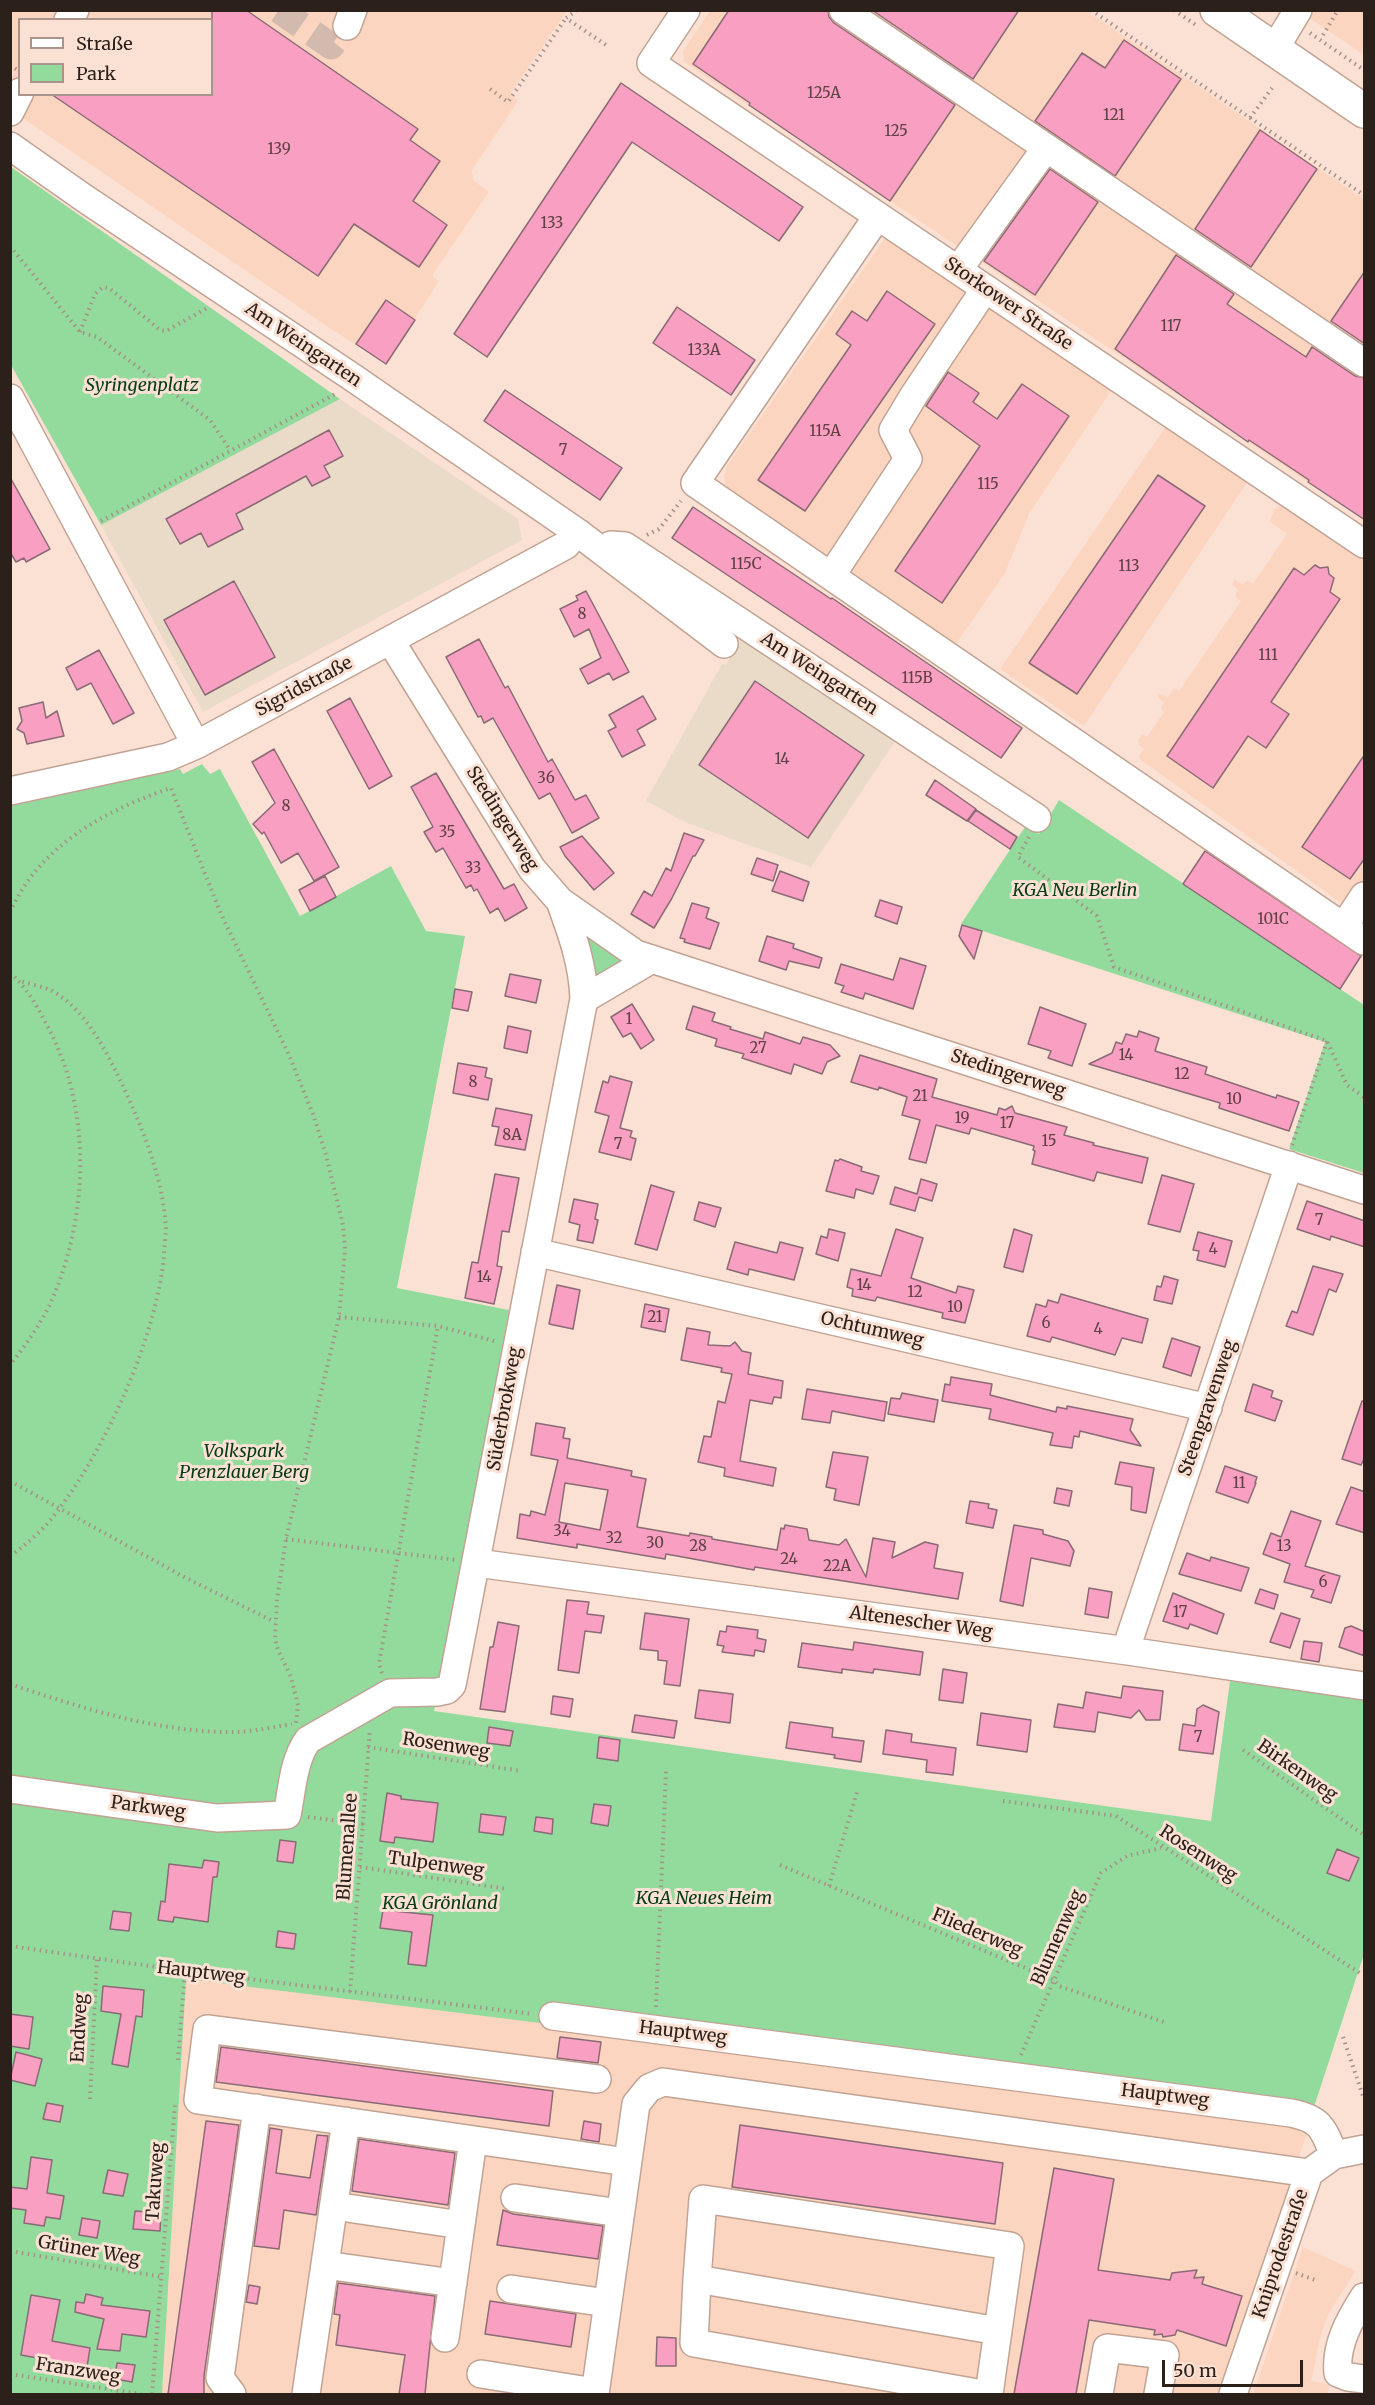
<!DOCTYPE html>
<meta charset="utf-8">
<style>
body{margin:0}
#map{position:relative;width:1375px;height:2405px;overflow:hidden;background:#fbe1d4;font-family:Merriweather,serif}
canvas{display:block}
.frame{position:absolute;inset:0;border:12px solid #2c201a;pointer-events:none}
.legend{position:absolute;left:18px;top:18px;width:195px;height:78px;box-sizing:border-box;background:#fbe1d4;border:2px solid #a8948a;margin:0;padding:8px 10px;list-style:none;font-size:18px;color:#2c201a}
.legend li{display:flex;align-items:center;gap:12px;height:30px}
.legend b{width:30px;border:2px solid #a8948a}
.scale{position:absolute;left:1162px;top:2360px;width:141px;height:27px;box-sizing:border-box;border:3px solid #2c201a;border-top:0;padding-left:8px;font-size:18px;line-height:21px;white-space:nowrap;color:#2c201a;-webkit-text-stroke:4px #fbe1d4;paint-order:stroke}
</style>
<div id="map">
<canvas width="1375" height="2405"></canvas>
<div class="frame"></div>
<ul class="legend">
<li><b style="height:8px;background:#fff"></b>Straße</li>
<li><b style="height:16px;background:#93db9d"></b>Park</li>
</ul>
<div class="scale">50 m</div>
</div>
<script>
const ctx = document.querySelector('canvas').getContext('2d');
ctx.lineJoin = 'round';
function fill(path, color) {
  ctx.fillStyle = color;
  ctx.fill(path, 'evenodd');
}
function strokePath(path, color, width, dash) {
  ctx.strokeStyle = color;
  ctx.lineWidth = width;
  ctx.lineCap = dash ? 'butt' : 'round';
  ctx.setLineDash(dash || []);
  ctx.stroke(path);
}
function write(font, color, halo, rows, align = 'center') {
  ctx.font = font + ' Merriweather,serif';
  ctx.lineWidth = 6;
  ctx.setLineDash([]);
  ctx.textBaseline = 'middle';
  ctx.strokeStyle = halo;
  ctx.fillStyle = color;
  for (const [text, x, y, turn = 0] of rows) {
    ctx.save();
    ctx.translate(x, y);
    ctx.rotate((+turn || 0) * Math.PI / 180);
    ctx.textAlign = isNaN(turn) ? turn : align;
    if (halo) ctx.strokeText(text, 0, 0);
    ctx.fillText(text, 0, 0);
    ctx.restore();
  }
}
fill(new Path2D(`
 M11 11 566 10 567 11 510 94 518 101 472 170 473 180 489 192 433 274V277L439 281 386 364 328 327 11 110V78L14 73 11 68ZM20 20H212V94H20Z
 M710 11H1087L1364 199V520L684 62 683 51Z
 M1298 11H1364V55L1329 31Z
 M888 234 1113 388 1029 514 1005 573 956 644 726 486 724 477 727 466Z
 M1168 423 1251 477 1084 726 1000 669Z
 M1284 502 1364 557V881L1347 907 1138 758 1144 749 1139 745 1138 740 1142 734 1147 737 1164 712 1161 708 1164 702 1158 698V693L1168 697 1174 688 1179 691 1241 601 1235 596 1238 590 1232 584 1235 580 1243 585 1247 580 1253 584 1287 534 1269 521 1275 509Z
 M186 1979 534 2022 1309 2127 1220 2394H162Z
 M1303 2247 1356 2271 1329 2313 1321 2334 1311 2381 1329 2384 1328 2394H1253Z`), '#fcd5c1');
fill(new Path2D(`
 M340 399 518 519 522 540 203 712 101 525Z
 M741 638 896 740 811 867 687 823 646 801 722 664 726 665Z`), '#eadac8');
fill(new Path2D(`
 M10 167H11L340 399 101 525 11 365Z
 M202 764 210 774 220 769 300 916 391 866 426 931 465 936 397 1288 509 1310 434 1711 1211 1821 1230 1681 1364 1699V1954L1314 2107 548 2024 186 1979 162 2394H11V806L180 769 183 774Z
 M1059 800 1364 1005V1173L1289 1149 1325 1042 961 924 1025 827 1039 834Z
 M583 933 630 958 597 983Z`), '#93db9d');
const building = new Path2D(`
 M212 10H246L418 129 410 140 440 161 413 201 447 225 419 267 354 224 318 276 51 94H212Z
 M729 10H828L829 17 834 23 955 105 890 201 749 105 750 103 693 64Z
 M872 10H1019L973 79Z
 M1124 40 1181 79 1115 176 1035 121 1082 53 1105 68Z
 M621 83 803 207 779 241 632 142 487 357 454 334Z
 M1260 130 1317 169 1251 267 1195 229Z
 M1050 169 1098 202 1035 295 984 261Z
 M1176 255 1234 294 1227 304 1306 357 1312 347 1355 376 1365 378V520L1308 482 1309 480 1249 440 1248 442 1115 349Z
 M1365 271V344L1331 321Z
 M887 291 935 324 805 511 758 480 851 345 836 334 852 311 867 321Z
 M386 300 415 320 386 364 356 344Z
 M677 307 755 360 731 395 653 343Z
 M948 372 979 393 973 402 997 419 1022 384 1069 416 942 603 895 571 980 446 926 406Z
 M505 390 622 468 600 500 484 421Z
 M329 430 343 456 324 466 330 477 312 486 306 476 236 514 243 529 208 547 201 533 180 544 166 519Z
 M1158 475 1205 506 1077 694 1029 663Z
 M10 477 50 549 26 562 24 558 16 562 10 552Z
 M693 507 831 599 832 598 1022 728 1001 758 672 538Z
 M1315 565 1320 568 1328 567 1329 574 1334 578 1330 592 1340 599 1271 702 1289 714 1266 748 1248 736 1213 788 1167 756 1294 568 1304 575Z
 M234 581 275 657 205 695 164 620Z
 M586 591 629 672 613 680 609 673 588 684 580 669 601 658 589 629 574 637 560 609 578 600 576 596Z
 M479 639 505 688 508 686 548 762 552 759 575 800 586 795 599 818 572 833 550 793 539 799 493 718 484 723 481 716 478 717 446 657Z
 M99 650 134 713 113 724 91 683 77 690 66 668Z
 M755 681 864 755 808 838 699 765Z
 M643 696 656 719 637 730 645 745 622 757 608 731 616 727 609 715Z
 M350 698 392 776 369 789 327 711Z
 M43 702 46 718 57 711 64 736 27 744 24 733 17 729 22 721 19 708Z
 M274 749 339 867 314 881 298 853 281 863 264 832 262 834 253 824 275 803 252 762Z
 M1365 754V858L1350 879 1302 847Z
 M436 773 504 889 514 884 527 908 505 921 498 908 490 913 477 889 474 891 471 885 466 888 443 848 436 852 424 832 433 827 411 787Z
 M935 780 976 809 967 821 926 795Z
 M976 810 1017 837 1010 849 968 821Z
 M684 833 704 840 695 856H693L672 898 654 928 631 914 644 891 652 896 666 868 671 871Z
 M582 836 614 873 594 890 565 856 560 847Z
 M1205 851 1361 956 1340 989 1183 884Z
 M757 858 778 865 773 881 751 874Z
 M780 871 809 882 803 901 772 891Z
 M325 876 336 897 310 911 299 890Z
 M880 900 902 907 897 924 875 916Z
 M692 903 709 908 706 918 719 923 710 949 684 942 685 939 680 938Z
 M962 925 982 931 974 959 959 936Z
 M767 936 794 944 793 948 822 958 819 968 789 961 786 970 759 961Z
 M900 958 926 966 913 1009 865 993 863 999 841 992 844 986 835 983 841 964 893 980Z
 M510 974 541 980 536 1003 505 996Z
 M455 989 472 992 468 1011 452 1008Z
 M632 1004 654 1040 641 1049 631 1033 623 1037 611 1017Z
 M693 1006 715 1013 712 1021 731 1027 730 1029 763 1039 765 1032 800 1044 803 1037 830 1045 840 1056 827 1062 822 1074 794 1064 791 1074 742 1058 744 1054 715 1046 717 1039 686 1029Z
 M1040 1007 1086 1024 1072 1066 1048 1058 1051 1051 1028 1044Z
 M508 1026 531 1031 527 1053 504 1048Z
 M1139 1031 1159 1038 1155 1051 1207 1067 1205 1074 1276 1098 1277 1095 1299 1102 1289 1131 1219 1108 1220 1103 1089 1064 1112 1053 1116 1042 1122 1044 1126 1034 1137 1037Z
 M860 1055 937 1079 932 1097 997 1115 999 1108 1005 1110 1012 1106 1015 1113 1067 1127 1064 1135 1094 1143 1093 1145 1148 1158 1142 1183 1097 1172 1094 1181 1032 1164 1035 1151 1033 1150 1034 1146 971 1128 969 1134 936 1125 926 1163 909 1159 920 1120 902 1115 907 1097 879 1087 878 1090 851 1082Z
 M458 1063 487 1068 485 1077 492 1079 488 1100 453 1093Z
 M610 1076 632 1082 620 1128 632 1131 630 1137 636 1139 631 1160 599 1152 609 1116 595 1112 603 1081 608 1083Z
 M496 1108 532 1115 525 1150 495 1145 499 1127 492 1126Z
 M840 1159 862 1167 861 1171 879 1176 873 1194 856 1189 854 1198 826 1191 835 1160 838 1161Z
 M495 1174 519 1178 509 1232 502 1231 497 1266 502 1267 494 1304 465 1298 472 1262 478 1263Z
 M1162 1175 1194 1184 1180 1232 1148 1224Z
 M921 1179 937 1184 932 1201 919 1197 915 1211 890 1204 895 1187 917 1194Z
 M651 1185 674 1192 657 1250 635 1244Z
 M574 1199 598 1204 595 1219 598 1220 593 1243 577 1240 580 1225 569 1222Z
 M1307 1201 1365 1221V1247L1331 1236 1330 1240 1297 1229Z
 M699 1202 721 1208 715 1227 694 1220Z
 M829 1229 845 1233 838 1261 816 1254 821 1236 827 1238Z
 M896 1229 923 1238 911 1278 956 1293 958 1286 974 1290 965 1323 942 1318 943 1313 877 1297 875 1301 852 1296 853 1289 847 1287 851 1269 881 1276Z
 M1014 1229 1032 1235 1023 1272 1004 1267Z
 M1198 1232 1232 1241 1225 1267 1197 1260 1199 1251 1193 1250Z
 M735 1242 777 1253 780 1242 803 1248 794 1280 749 1269 748 1275 727 1269Z
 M1313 1266 1343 1274 1336 1292 1329 1289 1313 1335 1286 1326 1292 1311 1297 1313Z
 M1164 1276 1178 1280 1172 1304 1154 1300 1157 1286 1161 1287Z
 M557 1285 580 1290 573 1329 549 1324Z
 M1061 1294 1148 1319 1142 1343 1122 1338 1115 1355 1052 1337 1050 1342 1027 1336 1036 1304 1046 1307 1048 1300 1058 1303Z
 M645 1304 669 1309 665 1332 641 1327Z
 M687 1328 710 1332 708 1345 730 1346 735 1342 742 1351 751 1353 748 1374 783 1381 781 1398 774 1397 772 1404 750 1400 740 1461 776 1468 773 1486 724 1476 725 1468 698 1462 704 1436 711 1437 718 1401 725 1403 732 1374 721 1372 722 1368 681 1360Z
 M1172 1338 1200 1347 1191 1376 1163 1367Z
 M951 1377 992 1384 990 1395 1056 1412 1057 1407 1067 1409V1406L1133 1419 1130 1430 1141 1446 1080 1431 1079 1437 1074 1436 1072 1448 1050 1445 1053 1433 989 1419 991 1409 942 1401 945 1384 950 1385Z
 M1253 1384 1273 1391 1271 1397 1282 1401 1275 1421 1245 1411Z
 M807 1389 887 1402 884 1421 832 1411 830 1423 802 1419Z
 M902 1393 938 1400 934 1422 888 1414 891 1398 900 1399Z
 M1362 1401 1365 1402V1457L1361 1465 1342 1459Z
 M536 1423 565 1428 563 1438 570 1439 567 1458 632 1471 631 1476 646 1479 637 1527 689 1536 690 1533 712 1537V1539L777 1550 781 1528 784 1529 785 1525 807 1529 809 1540 839 1545 846 1539 866 1577 873 1538 895 1542 892 1558 925 1542 938 1545 934 1568 963 1573 958 1599 755 1567 754 1570 666 1554 665 1559 577 1544V1548L517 1538 520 1514 530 1516 531 1511 545 1515 558 1460 531 1455ZM565 1483 608 1490 600 1530 559 1522Z
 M833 1452 868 1457 859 1505 834 1500 836 1489 826 1487Z
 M1120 1462 1154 1468 1146 1513 1131 1510 1132 1487 1115 1484Z
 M1225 1466 1257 1477 1255 1483H1256L1248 1503 1216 1492Z
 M1351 1487 1365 1492V1533L1336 1524Z
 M1057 1488 1072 1491 1069 1506 1054 1503Z
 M970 1501 989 1504 988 1508 997 1510 993 1528 966 1523Z
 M1291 1511 1321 1521 1305 1566 1340 1576 1331 1603 1311 1597 1314 1590 1284 1582 1290 1564 1263 1554 1271 1533 1281 1537Z
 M1014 1525 1043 1530V1534L1068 1541 1074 1551 1070 1566 1031 1558 1023 1606 1000 1601Z
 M1187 1553 1210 1561 1211 1557 1249 1568 1241 1591 1179 1574Z
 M1089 1588 1112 1592 1108 1618 1085 1614Z
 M1260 1589 1278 1595 1274 1609 1255 1603Z
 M1173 1593 1224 1614 1217 1634 1190 1624 1188 1629 1163 1621Z
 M567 1600 589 1602 587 1614 604 1616 601 1633 585 1631 579 1673 558 1670Z
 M645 1613 689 1619 680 1686 664 1684 667 1661 658 1660V1651L640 1649Z
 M1281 1613 1300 1619 1290 1648 1270 1642Z
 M498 1622 519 1626 505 1712 480 1709 490 1647H493Z
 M727 1626 758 1630 757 1638 766 1640 764 1652 755 1650 754 1656 722 1652 724 1646 717 1645 720 1631 726 1632Z
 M1351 1626 1365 1632V1656L1339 1647 1345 1628Z
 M1304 1641 1322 1643 1319 1662 1301 1659Z
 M854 1642 923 1652 920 1675 874 1669 873 1673 842 1669V1673L798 1667 802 1643 853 1650Z
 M943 1669 967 1673 963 1703 939 1700Z
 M1123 1686 1163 1691 1160 1720H1146L1139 1710 1131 1718 1098 1712 1095 1732 1054 1727 1058 1704 1083 1708 1086 1692 1121 1698Z
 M699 1690 733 1694 730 1723 695 1718Z
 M553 1696 573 1699 570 1717 551 1714Z
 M1203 1705 1219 1712 1213 1754 1179 1750 1183 1724 1195 1726 1197 1709Z
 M981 1713 1031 1720 1027 1752 977 1745Z
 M635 1715 677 1721 674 1738 632 1732Z
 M790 1722 833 1728 832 1737 864 1741 861 1762 834 1758 835 1755 786 1748Z
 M489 1727 513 1731 510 1746 487 1743Z
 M886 1730 912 1734 911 1742 956 1748 953 1775 926 1772 927 1760 883 1754Z
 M599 1737 620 1740 618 1761 597 1758Z
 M387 1793 401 1796V1799L438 1803 433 1842 395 1837 394 1843 380 1841Z
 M594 1804 611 1806 608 1826 591 1823Z
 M481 1814 506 1817 503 1835 479 1832Z
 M536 1817 553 1819 552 1834 534 1831Z
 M280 1840 296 1842 293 1863 277 1861Z
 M1337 1849 1359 1858 1349 1881 1327 1873Z
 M204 1860 219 1862 217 1877H213L208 1922 174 1917 173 1922 158 1920 161 1901 165 1902 169 1864 202 1868Z
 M383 1910 433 1915 426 1966 408 1964 412 1932 380 1928Z
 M113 1911 131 1913 129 1931 110 1929Z
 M278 1931 296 1934 294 1949 276 1947Z
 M103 1986 144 1990 142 2017 136 2016 128 2067 112 2064 121 2014 101 2011Z
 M10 2014 33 2017 29 2049 10 2046Z
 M560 2037 601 2042 598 2063 557 2058Z
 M221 2047 553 2091 549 2126 216 2082Z
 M16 2052 42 2059 35 2086 10 2080Z
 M47 2103 63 2106 60 2122 43 2119Z
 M206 2121 239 2125 204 2376V2394H168Z
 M584 2121 601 2124 599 2142 581 2139Z
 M740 2125 1003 2163 995 2224 732 2187Z
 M270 2128 282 2130 276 2173 310 2178 317 2135 328 2136 316 2215 284 2210 279 2249 254 2246Z
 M359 2139 455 2153 448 2205 352 2191Z
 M31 2157 52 2160 47 2193 64 2196 60 2219 46 2217 44 2226 24 2223 26 2210 10 2208V2187L27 2189Z
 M1054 2168 1114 2179 1098 2270 1170 2280 1172 2273 1197 2270 1194 2278 1204 2277 1202 2284 1242 2296 1226 2346 1177 2330 1175 2335 1163 2337 1162 2334 1154 2335 1155 2330 1089 2320 1076 2394H1014Z
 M108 2170 128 2174 123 2196 103 2193Z
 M503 2210 513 2214 603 2226 598 2259 497 2245Z
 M135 2211 161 2213 160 2231 133 2229Z
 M82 2218 100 2221 97 2238 79 2235Z
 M338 2283 435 2296 425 2394H399L405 2355 336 2345 340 2315 334 2314Z
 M249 2285 260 2287 257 2304 246 2302Z
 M86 2294 103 2298 101 2305 150 2311 146 2337 122 2334 120 2351 97 2349 104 2319 75 2312 76 2302 84 2303Z
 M31 2295 60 2300 52 2341 90 2348 87 2367 21 2355Z
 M490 2301 576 2314 571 2347 485 2334Z
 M657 2337 676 2338V2366H656Z
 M117 2363 135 2365 132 2382 115 2379Z`);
fill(building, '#f99fc1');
strokePath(building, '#896a75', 1.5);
strokePath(new Path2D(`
 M279 10 331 46 347 26`), '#d2baaf', 27, [27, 14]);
const minor = new Path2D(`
 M686 10 651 63 1364 544
 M843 10 1364 363
 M68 20 75 10
 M347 26 353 10
 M1274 50 1298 10
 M10 112 20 92
 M10 146 84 198 352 377 577 532 724 644
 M877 217 695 483 1364 941
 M958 270 1046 148
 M10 398 196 745
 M611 545 625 546 1037 818
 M831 576 908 459 893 430 914 395 985 289
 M390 640 532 869 560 901 636 954 1364 1190
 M10 791 168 757 196 745 566 545 577 532
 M1344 926 1364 896
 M584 999 652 959
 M535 1252 1208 1408
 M477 1563 1128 1651 1364 1686
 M1128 1651 1130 1637 1289 1165
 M10 1789 217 1818 287 1815C292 1791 293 1760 308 1740L390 1693 437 1692 447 1690 452 1685 584 999C583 964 572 934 560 901
 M553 2016 1291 2113C1321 2119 1323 2128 1334 2155
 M597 2079 207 2029 198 2100 627 2162
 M515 2198 620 2213
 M334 2206 461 2225
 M325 2265 453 2283
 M697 2279 694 2343 983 2394
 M511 2289 607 2303
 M1364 2297C1350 2319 1335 2345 1338 2373L1348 2377 1364 2379
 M445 2338 473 2140
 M481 2374 595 2392
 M232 2394 220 2378 257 2108
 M306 2394 346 2121
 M595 2394 636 2104 649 2088 663 2082 1309 2173
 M989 2394 1010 2246 703 2199 697 2279 998 2331
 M1099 2394 1107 2348 1165 2355 1158 2394
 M1233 2394 1309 2173 1334 2155 1364 2149`);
const major = new Path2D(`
 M1217 10 1364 111`);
strokePath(minor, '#c1a394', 30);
strokePath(major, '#c1a394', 36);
strokePath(new Path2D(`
 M577 10 566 18 606 45
 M1091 10 1364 195
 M1174 10 1196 25
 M1310 33 1364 70
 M1323 35 1338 10
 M10 65 19 71
 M490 89 508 102 566 18
 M1250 118 1272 88
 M10 246 80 332 97 337 210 420 230 450
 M80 332 95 294 103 287 109 288 160 330 166 331 209 307
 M101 521 337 393
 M647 535 659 529 681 501
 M1029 837 1018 857 1097 916 1114 967 1327 1041 1347 1085 1364 1097
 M10 912C40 845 106 810 171 788L221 914 289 1055 314 1117 326 1155 343 1225 345 1250 339 1317 286 1539 277 1600 275 1639 278 1650 291 1677 298 1705 296 1723
 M10 973C29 989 40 1012 51 1033 91 1113 88 1213 54 1295 44 1320 27 1343 10 1365
 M1292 1145 1327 1041
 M339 1317 438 1326 498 1342
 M10 1481 186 1578 275 1622
 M286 1539 456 1560
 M10 1556C29 1543 46 1527 59 1509 108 1444 156 1337 164 1256 164 1247 166 1237 166 1229 163 1178 144 1132 123 1086 107 1053 85 1007 50 990 41 986 29 984 20 981
 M382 1673 379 1664 438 1326
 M10 1684C78 1707 151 1730 223 1732 246 1733 269 1728 292 1724
 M368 1747 521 1771
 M1243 1750 1364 1835
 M1003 1801 1116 1816 1363 1975
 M308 1817 363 1824
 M780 1865 1054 1980 1059 1986 1164 2022
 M360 1867 508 1889
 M829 1886 858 1789
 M10 1946 185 1971 533 2014
 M350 1992 370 1729
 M656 2007 666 1771
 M1343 2037 1364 2099
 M1021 2055 1101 1873 1127 1856 1161 1848
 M178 2060 185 1971
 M90 2099 97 1958
 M10 2251 162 2277
 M1296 2273 1315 2280
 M10 2374 141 2394
 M152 2394 175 2104`), '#a59187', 4, [1.5, 4.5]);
strokePath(minor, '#fff', 27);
strokePath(major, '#fff', 33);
write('15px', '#5f4044', null, [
 ["125A",824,94],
 ["121",1114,116],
 ["125",896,132],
 ["139",279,150],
 ["133",552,224],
 ["117",1171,327],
 ["133A",704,351],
 ["115A",825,432],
 ["7",563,451],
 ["115",988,485],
 ["115C",746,565],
 ["113",1129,567],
 ["8",582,615],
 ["111",1268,656],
 ["115B",917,679],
 ["14",782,760],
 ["36",546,779],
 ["8",286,807],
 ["35",447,833],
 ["33",473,869],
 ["101C",1273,920],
 ["1",629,1020],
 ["27",758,1049],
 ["14",1126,1056],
 ["12",1182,1075],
 ["8",473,1083],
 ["21",920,1097],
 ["10",1234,1100],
 ["19",962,1119],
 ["17",1007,1124],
 ["8A",512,1136],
 ["15",1049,1142],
 ["7",618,1145],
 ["7",1319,1221],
 ["4",1213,1250],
 ["14",484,1278],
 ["14",864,1286],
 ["12",915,1293],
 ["10",955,1308],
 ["21",655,1318],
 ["6",1046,1324],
 ["4",1098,1330],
 ["11",1239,1484],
 ["34",562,1532],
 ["32",614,1539],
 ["30",655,1544],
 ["28",698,1547],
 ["13",1284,1547],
 ["24",789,1560],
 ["22A",837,1567],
 ["6",1323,1583],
 ["17",1180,1613],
 ["7",1198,1738]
]);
write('18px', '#2c201a', '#fbe1d4', [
 ["Storkower Straße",1008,304,34],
 ["Am Weingarten",303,345,34],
 ["Am Weingarten",819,674,33],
 ["Sigridstraße",304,687,-28],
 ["Stedingerweg",502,819,58],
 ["Stedingerweg",1008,1074,18],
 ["Ochtumweg",872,1330,13],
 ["Steengravenweg",1208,1408,-71],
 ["Süderbrokweg",505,1409,-80],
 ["Altenescher Weg",921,1623,8],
 ["Rosenweg",446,1746,9],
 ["Birkenweg",1297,1771,35],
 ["Parkweg",148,1808,8],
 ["Blumenallee",348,1847,-86],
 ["Rosenweg",1198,1854,33],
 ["Tulpenweg",436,1865,8],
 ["Fliederweg",977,1933,23],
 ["Blumenweg",1058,1938,-66],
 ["Hauptweg",201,1973,7],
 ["Endweg",80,2028,-87],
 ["Hauptweg",683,2033,7],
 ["Hauptweg",1165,2096,7],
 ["Takuweg",156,2182,-86],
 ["Grüner Weg",89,2251,10],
 ["Kniprodestraße",1281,2254,-71],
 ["Franzweg",78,2371,9]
]);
write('italic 18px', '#033b14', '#fbe1d4', [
 ["Syringenplatz",142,386],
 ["KGA Neu Berlin",1075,891],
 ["Volkspark",244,1452],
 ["Prenzlauer Berg",244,1473],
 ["KGA Neues Heim",704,1899],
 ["KGA Grönland",440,1904]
]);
</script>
